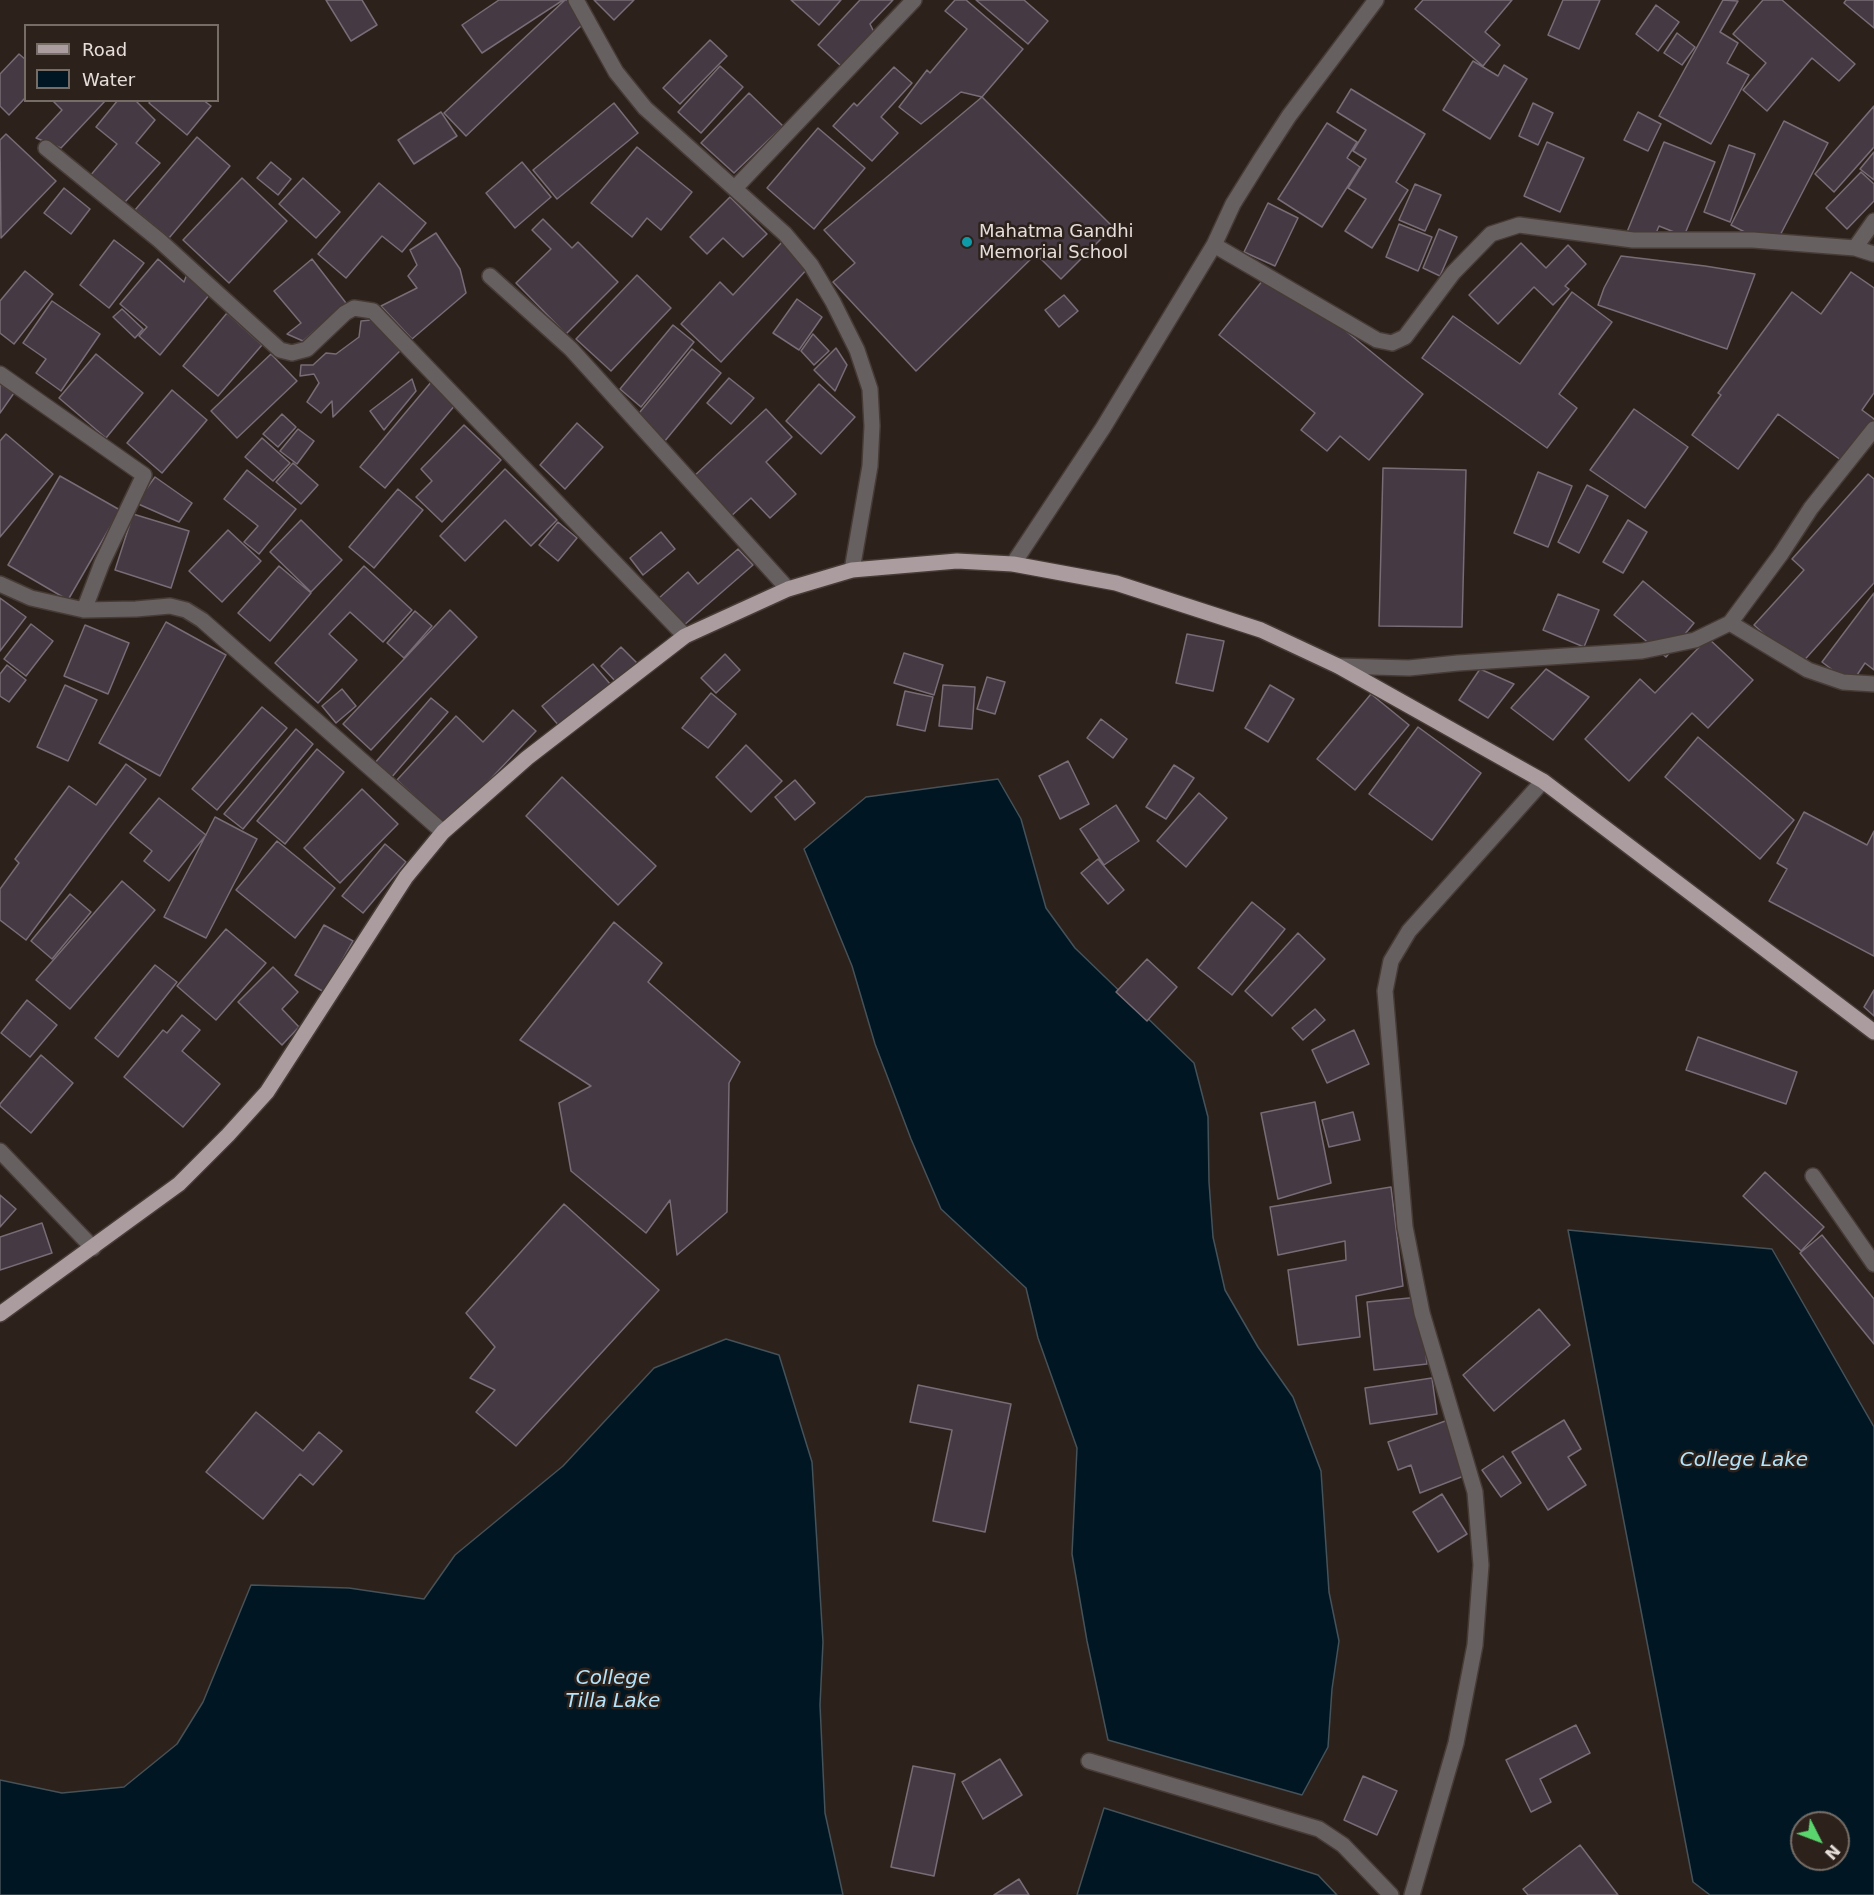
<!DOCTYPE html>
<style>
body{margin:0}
#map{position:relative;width:1874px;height:1895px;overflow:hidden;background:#2d211b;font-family:"DejaVu Sans",sans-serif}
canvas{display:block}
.legend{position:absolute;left:24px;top:24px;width:195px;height:78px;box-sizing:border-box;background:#2d211b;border:2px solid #776d67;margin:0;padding:8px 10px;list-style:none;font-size:18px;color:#e6deda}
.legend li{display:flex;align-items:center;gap:12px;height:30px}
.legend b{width:30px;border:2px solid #776d67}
.north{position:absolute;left:1790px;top:1811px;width:60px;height:60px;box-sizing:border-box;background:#2d211b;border:2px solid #776d67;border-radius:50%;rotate:132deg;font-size:16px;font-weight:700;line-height:24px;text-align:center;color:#e6deda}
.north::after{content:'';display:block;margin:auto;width:21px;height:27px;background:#5ad56e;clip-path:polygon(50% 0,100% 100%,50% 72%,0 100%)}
</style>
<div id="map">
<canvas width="1874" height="1895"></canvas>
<ul class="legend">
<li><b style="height:8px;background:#ab9c9f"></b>Road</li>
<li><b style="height:16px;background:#001622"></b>Water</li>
</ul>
<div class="north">N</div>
</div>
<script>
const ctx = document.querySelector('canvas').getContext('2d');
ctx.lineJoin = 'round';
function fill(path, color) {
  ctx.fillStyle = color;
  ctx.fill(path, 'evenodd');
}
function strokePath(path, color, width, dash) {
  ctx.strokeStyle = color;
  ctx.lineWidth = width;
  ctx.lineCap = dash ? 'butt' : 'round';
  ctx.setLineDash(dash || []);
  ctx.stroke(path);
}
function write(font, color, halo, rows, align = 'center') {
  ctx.font = font + ' "DejaVu Sans",sans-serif';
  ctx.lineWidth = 5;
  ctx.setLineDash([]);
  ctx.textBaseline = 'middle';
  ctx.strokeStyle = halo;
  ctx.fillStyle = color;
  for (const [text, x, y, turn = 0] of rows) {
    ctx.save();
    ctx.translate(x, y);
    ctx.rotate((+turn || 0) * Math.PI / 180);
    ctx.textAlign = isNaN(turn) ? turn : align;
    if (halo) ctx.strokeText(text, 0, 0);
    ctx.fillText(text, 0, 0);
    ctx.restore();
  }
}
const water = new Path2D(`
 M998 779 1021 819 1046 908 1075 948 1194 1063 1208 1117 1209 1182 1213 1237 1225 1290 1258 1347 1293 1397 1321 1471 1329 1592 1339 1641 1332 1689 1328 1747 1302 1795 1108 1740 1087 1641 1072 1554 1077 1448 1038 1338 1026 1288 941 1209 911 1139 875 1044 852 966 804 849 866 797Z
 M1568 1230 1772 1249 1874 1427V1895H1710L1693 1882ZM1802 1823H1838V1859H1802Z
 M726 1339 779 1355 812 1462 823 1642 820 1705 825 1813 843 1895H0V1780L62 1793 124 1787 177 1744 203 1702 251 1585 349 1588 424 1599 455 1555 563 1466 654 1368Z
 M1104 1808 1318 1875 1337 1895H1077Z`);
fill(water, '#001622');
strokePath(water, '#455259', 1.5);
const building = new Path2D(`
 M326 0H362L377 25 351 41Z
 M499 0H563L482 53 462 25Z
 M565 0H568L582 25 466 136 444 113Z
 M594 0H634L614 20Z
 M791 0H841L819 25Z
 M860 0H893L870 24 874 32 841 66 818 45Z
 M955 0H966L1023 49 982 97 961 92 921 124 899 107 927 70 930 73 967 29 945 11Z
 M976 0H1024L1048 21 1028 44Z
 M1423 0H1512L1485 32 1500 45 1483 66 1415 9Z
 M1563 0H1600L1579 49 1548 35Z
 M1723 0 1738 1 1720 32 1738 43 1727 63 1749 75 1711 144 1659 116Z
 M1763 0H1782L1855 64 1839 81 1812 58 1767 111 1743 90 1766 63 1733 34Z
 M1846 0H1874V28L1844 3Z
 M1656 5 1679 22 1658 51 1636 34Z
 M1677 33 1695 47 1682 65 1664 53Z
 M710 40 727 56 680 104 663 88Z
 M19 54 26 60V97L9 115 0 106V74Z
 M1473 61 1498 76 1504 65 1527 79 1490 139 1443 110Z
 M720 66 743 87 701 133 678 112Z
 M894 67 912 83 881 117 898 133 872 161 833 126 854 103 857 106Z
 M1351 89 1425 134 1396 182 1408 190 1372 248 1345 231 1366 199 1348 188 1366 159 1353 151 1366 130 1337 112Z
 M749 93 783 126 734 173 701 143Z
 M982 97 1113 227 1061 279 1036 254 916 371 833 282 855 263 824 230Z
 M52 100H106L61 148 36 138 62 110Z
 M118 100H135L155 120 136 143 160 163 125 202 90 176 117 144 96 127Z
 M151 100H203L211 106 187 135 149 103Z
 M614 103 638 133 557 199 533 170Z
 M1533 103 1553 113 1538 145 1519 136Z
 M1874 106V147L1834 192 1815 174Z
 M441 112 457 136 414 164 398 140Z
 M1638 112 1661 124 1648 151 1624 140Z
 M1784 121 1828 143 1774 247 1731 225Z
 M1327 123 1357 142 1347 158 1360 167 1322 227 1278 199Z
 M818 128 865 168 814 229 767 188Z
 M6 134 56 181 1 238 0 140Z
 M197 137 230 166 169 238 135 210Z
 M1547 142 1584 158 1560 212 1524 196Z
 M1664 142 1715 162 1684 236 1659 226 1652 243 1627 232Z
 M1729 145 1755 154 1730 222 1704 212Z
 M637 147 692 192 661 230 647 218 632 237 591 203Z
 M1874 152V180L1860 169Z
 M271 162 291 179 278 195 257 178Z
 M522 162 551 197 515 228 486 193Z
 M1861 172 1874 184V201L1847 229 1826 208Z
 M242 178 287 221 229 283 183 240Z
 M303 178 340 212 316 238 279 204Z
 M379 183 426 223 402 252 382 236 346 278 318 254Z
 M1415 184 1441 195 1425 231 1399 220Z
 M64 188 90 209 71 234 44 213Z
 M730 197 767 234 743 257 723 238 707 254 690 237Z
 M1268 203 1298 218 1275 266 1244 252Z
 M543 219 572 248 578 242 618 282 566 334 516 283 551 249 532 230Z
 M1399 224 1432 237 1418 271 1386 257Z
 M1439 229 1457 237 1440 276 1423 268Z
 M436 233 460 269 466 293 412 339 381 306 417 288 408 276 417 265 410 250Z
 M114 240 144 263 109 308 80 285Z
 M783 241 810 266 721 362 681 324 720 282 733 295Z
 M1521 243 1546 268 1568 245 1586 264 1565 286 1569 289 1553 305 1534 287 1498 324 1469 295Z
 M1621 256 1705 266 1755 274 1727 349 1598 305 1604 288Z
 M158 259 184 282 187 274 210 294 160 355 139 336 147 327 120 304Z
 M312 259 346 303 303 341 287 334 301 323 274 291Z
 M1271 270 1423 394 1369 460 1340 436 1327 451 1301 430 1315 413 1219 335Z
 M25 271 53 294 14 344 0 333V301Z
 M1851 272 1874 288V393L1862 410 1874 419V432L1849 466 1778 414 1738 469 1692 435 1721 395 1718 393 1792 292 1821 314Z
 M637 275 671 308 611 371 576 339Z
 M1572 292 1612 322 1559 394 1577 408 1547 448 1422 358 1453 316 1520 364Z
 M1064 295 1078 311 1059 327 1045 310Z
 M797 299 822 317 799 350 773 333Z
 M52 301 100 334 61 391 36 373 46 359 23 343Z
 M122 309 143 329 135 338 113 317Z
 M227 313 262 345 218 396 183 366Z
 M371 320 403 348 333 417 332 401 321 413 307 402 319 383 314 374 300 376 301 365H313L326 353 336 354 359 337 361 321Z
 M673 325 694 342 641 407 620 389Z
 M813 334 829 351 814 365 801 351Z
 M836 348 847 365 835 391 814 370Z
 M692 349 721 373 664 442 635 418Z
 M96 354 143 393 106 438 59 398Z
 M271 354 297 381 237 438 211 411Z
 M729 378 754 398 731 424 707 403Z
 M412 379 416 391 384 430 370 411Z
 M432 381 456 404 385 488 360 467Z
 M0 384 14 393 0 413Z
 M819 384 855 417 821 454 786 421Z
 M172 390 207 420 162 473 127 443Z
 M766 409 792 437 766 462 796 494 770 518 751 498 729 518 692 478Z
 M1634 409 1688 447 1645 508 1590 470Z
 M282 414 296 427 278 447 263 434Z
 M577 423 603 447 565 489 540 465Z
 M464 425 501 460 442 522 416 497 432 481 421 469Z
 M298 429 314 441 297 464 280 451Z
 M6 434 53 474 0 537V441Z
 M262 438 290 463 273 481 245 457Z
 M293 463 318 485 301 504 276 482Z
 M1383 468 1466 470 1462 627 1379 626Z
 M505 469 557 520 531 546 505 520 465 561 440 536Z
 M247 470 296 509 259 554 244 542 258 526 224 499Z
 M1538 472 1572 486 1548 547 1514 533Z
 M1868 474 1874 479V583L1799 666 1754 625 1804 570 1792 559Z
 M60 476 120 510 68 600 8 565Z
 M155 477 192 503 179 522 136 503Z
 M1587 485 1608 496 1579 553 1558 542Z
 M398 489 423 510 374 568 349 547Z
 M133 514 189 531 171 588 115 570Z
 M301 520 342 560 311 592 270 552Z
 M1628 520 1647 532 1623 573 1603 562Z
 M558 522 577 538 558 561 539 545Z
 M228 530 261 561 222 602 189 571Z
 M661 532 675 549 643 575 630 558Z
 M738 549 753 565 683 626 659 598 688 572 698 584Z
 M279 566 311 593 270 641 238 613Z
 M364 566 412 610 383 642 350 612 329 634 357 660 318 703 275 663Z
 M1643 581 1694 623 1666 657 1614 615Z
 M1874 593V670L1865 663 1851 684 1822 662Z
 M1558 594 1599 610 1584 647 1543 630Z
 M0 598 26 617 0 651Z
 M450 610 477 637 371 750 343 724Z
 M415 611 432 626 404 658 387 643Z
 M166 622 226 655 160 776 99 743Z
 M31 624 53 641 26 676 4 659Z
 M85 625 129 643 108 694 64 676Z
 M1187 634 1224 641 1213 691 1176 683Z
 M1708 638 1753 680 1708 728 1692 713 1629 781 1585 739 1640 679 1655 693Z
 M621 647 638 664 618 684 601 666Z
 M904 653 943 665 934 695 894 683Z
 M725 654 740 670 716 693 701 678Z
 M593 664 611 685 560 727 542 706Z
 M7 665 26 680 9 702 0 696V674Z
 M1480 669 1514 684 1488 718 1459 700Z
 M1546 669 1589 697 1553 740 1511 708Z
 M987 677 1005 682 995 714 977 709Z
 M65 685 97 700 68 761 37 747Z
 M943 685 975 687 972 729 939 726Z
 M1270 685 1294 699 1268 742 1245 728Z
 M342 689 356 706 336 723 322 706Z
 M905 691 933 697 925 731 897 725Z
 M711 693 736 714 708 748 682 728Z
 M1371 694 1409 725 1355 790 1317 759Z
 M431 698 448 712 391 778 374 764Z
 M262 707 287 728 217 810 192 789Z
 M513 710 536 731 446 826 397 780 456 716 483 742Z
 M1101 719 1127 739 1113 758 1087 738Z
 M1418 727 1481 773 1432 840 1369 794Z
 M296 729 313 744 243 829 224 814Z
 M1698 737 1794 820 1760 859 1665 777Z
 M746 745 782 781 751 812 716 777Z
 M317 749 344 772 285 844 257 821Z
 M1068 761 1089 804 1060 819 1039 776Z
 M126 764 146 779 26 940 0 920V889L19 863 15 859 69 786 96 805Z
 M1174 765 1194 778 1166 819 1146 807Z
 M562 777 656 866 618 905 526 816Z
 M795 780 815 803 795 820 775 797Z
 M362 789 398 824 340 883 304 848Z
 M1199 793 1227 818 1186 867 1157 841Z
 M159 798 206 835 169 881 144 861 152 851 130 833Z
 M1116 805 1139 841 1104 865 1080 829Z
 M1804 812 1867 845 1874 831V956L1769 901 1787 869 1777 863Z
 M215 817 257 839 206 938 164 917Z
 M277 841 335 888 295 938 236 890Z
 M385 844 406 862 363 913 342 896Z
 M1098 859 1124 890 1108 904 1081 873Z
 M122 881 155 910 70 1009 36 980Z
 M70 894 91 912 52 959 31 941Z
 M1252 902 1285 929 1232 995 1198 968Z
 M614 922 662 963 648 982 740 1062 729 1083 727 1212 677 1255 670 1200 646 1233 571 1171 559 1103 591 1086 520 1040Z
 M324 925 353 941 324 992 295 975Z
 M226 929 266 963 216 1020 177 986Z
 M1298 933 1325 959 1272 1016 1245 991Z
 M1147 959 1177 987 1147 1021 1116 992Z
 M155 965 177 982 118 1057 95 1038Z
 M273 967 298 992 282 1009 299 1027 282 1045 238 1002Z
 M1874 990V1016L1864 1007Z
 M27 1000 57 1025 30 1057 1 1033Z
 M1315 1009 1325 1020 1303 1040 1292 1028Z
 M182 1015 200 1030 182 1051 220 1084 183 1127 124 1077 163 1030 167 1033Z
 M1354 1030 1369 1064 1327 1083 1312 1050Z
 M1698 1037 1797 1072 1786 1104 1686 1070Z
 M41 1055 73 1083 31 1133 0 1106V1104Z
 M1315 1102 1331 1183 1278 1199 1261 1113Z
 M1353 1112 1360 1140 1329 1147 1322 1120Z
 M1765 1172 1824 1227 1801 1251 1743 1196Z
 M1391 1187 1403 1286 1356 1296 1360 1337 1298 1345 1288 1270 1346 1260 1345 1241 1278 1255 1270 1207Z
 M0 1195 16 1209 0 1227Z
 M564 1204 659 1290 516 1446 476 1412 495 1390 470 1378 495 1347 466 1313Z
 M42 1223 52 1253 0 1270V1237Z
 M1822 1235 1874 1299V1344L1800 1253Z
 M1420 1297 1427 1364 1374 1370 1367 1302Z
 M1539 1309 1570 1345 1494 1411 1463 1375Z
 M1432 1378 1437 1414 1370 1424 1365 1388Z
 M918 1385 1011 1404 985 1532 933 1521 952 1430 910 1422Z
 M256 1412 303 1451 319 1432 342 1451 313 1485 300 1474 263 1519 206 1472Z
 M1448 1420 1469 1474 1420 1493 1411 1465 1398 1470 1388 1442Z
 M1564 1420 1581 1449 1568 1457 1586 1485 1548 1510 1512 1452Z
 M1503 1456 1521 1483 1501 1497 1482 1470Z
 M1442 1494 1467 1534 1438 1552 1413 1512Z
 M1576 1725 1590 1753 1540 1779 1551 1802 1531 1812 1506 1760Z
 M1000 1759 1022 1795 983 1819 962 1782Z
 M913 1766 955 1774 934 1876 891 1867Z
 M1363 1776 1397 1791 1377 1835 1344 1820Z
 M1580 1845 1618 1895H1528L1523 1889Z
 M1019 1879 1029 1895H994Z`);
fill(building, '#453a43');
strokePath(building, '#786c76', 1.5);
const minor = new Path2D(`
 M576 0 616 72 645 108 785 234 811 265 833 302 857 350 870 389 872 426 870 466 852 570
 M46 148 159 240 280 350 292 353 307 349 345 313 354 308 373 311 685 636
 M735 188 914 0
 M1214 245 1377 340 1392 343 1405 337 1453 273 1491 234 1519 225 1633 240H1753L1855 248 1874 254
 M1855 248 1874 221
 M490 276 571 349 788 589
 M0 374 144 475 102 563 84 610
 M1013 564 1103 428 1214 245 1233 204 1261 159 1289 116 1376 0
 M0 584 31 598 84 610 136 609 170 606 186 610 202 620 443 832
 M1730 623 1808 670 1843 682 1874 684
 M1338 666 1409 668 1458 663 1642 651 1695 640 1730 623 1781 554 1811 508 1874 429
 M0 1151 93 1248
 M1813 1176 1874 1264
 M1089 1761 1319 1829 1343 1845 1391 1895
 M1412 1895 1456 1743 1475 1645 1481 1565 1475 1492 1422 1313 1405 1227 1385 991 1391 961 1409 931 1543 781`);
const major = new Path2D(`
 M0 1314 179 1184 228 1135 267 1092 406 877 443 832 527 758 685 636 788 589 852 570 957 561 1013 564 1116 583 1261 630 1338 666 1543 781 1874 1032`);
strokePath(minor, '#473b36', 18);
strokePath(major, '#473b36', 18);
strokePath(minor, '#676061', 15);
strokePath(major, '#ab9c9f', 15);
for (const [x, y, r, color] of [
 [967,242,6,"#0f9aa8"]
]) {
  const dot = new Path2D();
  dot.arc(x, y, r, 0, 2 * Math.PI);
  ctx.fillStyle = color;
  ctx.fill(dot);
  strokePath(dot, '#2d211b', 2);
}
write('18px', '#e6deda', '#2d211b', [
 ["Mahatma Gandhi",979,232],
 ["Memorial School",979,253]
], 'left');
write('italic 20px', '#b3e4fb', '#2d211b', [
 ["College Lake",1744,1461],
 ["College",613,1679],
 ["Tilla Lake",613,1702]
]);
</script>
